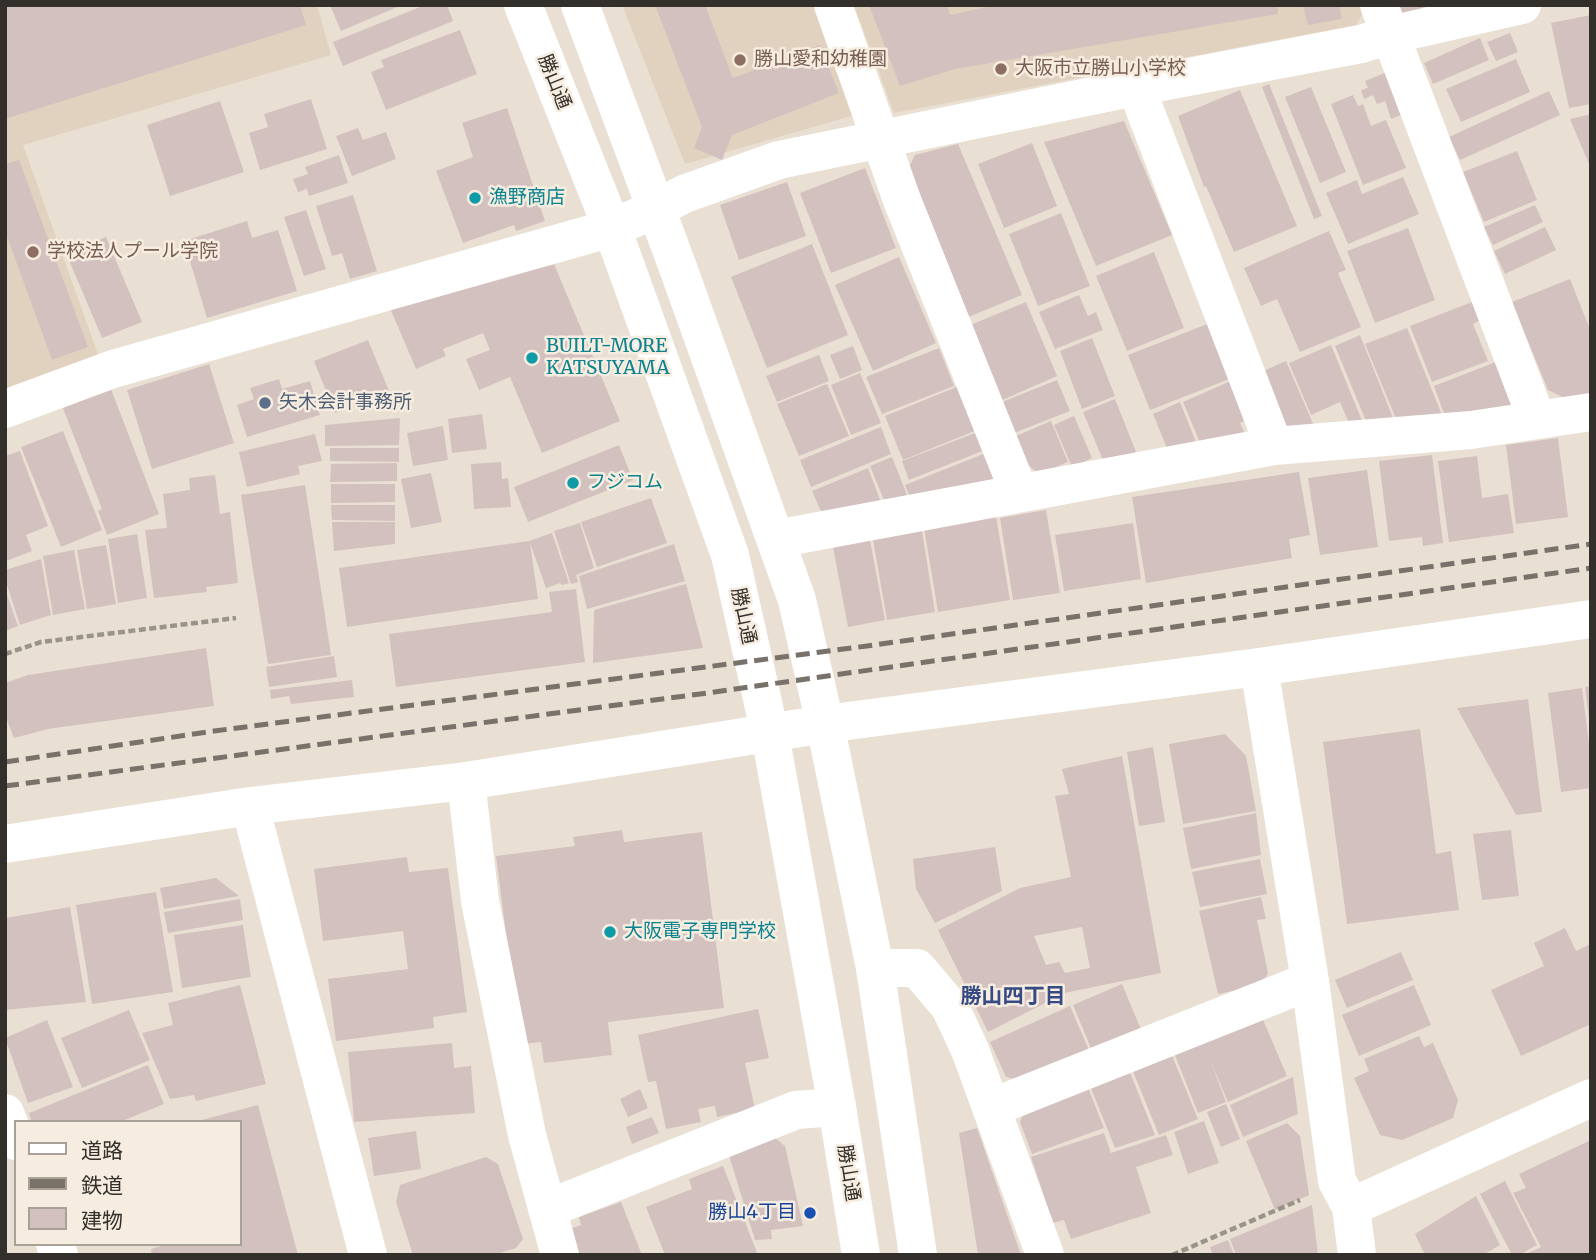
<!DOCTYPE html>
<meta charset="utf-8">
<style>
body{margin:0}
#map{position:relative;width:1596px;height:1260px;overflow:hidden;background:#e9e0d3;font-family:Merriweather,"Noto Sans JP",serif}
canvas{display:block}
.frame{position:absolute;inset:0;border:7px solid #33302b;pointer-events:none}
.legend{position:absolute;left:14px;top:1120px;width:228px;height:126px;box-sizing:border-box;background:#f6ede0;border:2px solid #a8a198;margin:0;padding:9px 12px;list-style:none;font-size:21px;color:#33302b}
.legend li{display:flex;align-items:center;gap:14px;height:35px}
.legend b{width:35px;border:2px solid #a8a198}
</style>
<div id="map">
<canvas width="1596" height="1260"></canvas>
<div class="frame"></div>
<ul class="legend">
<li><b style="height:9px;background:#fff"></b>道路</li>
<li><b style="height:9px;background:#78726a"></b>鉄道</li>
<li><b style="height:19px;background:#d3c1bf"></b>建物</li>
</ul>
</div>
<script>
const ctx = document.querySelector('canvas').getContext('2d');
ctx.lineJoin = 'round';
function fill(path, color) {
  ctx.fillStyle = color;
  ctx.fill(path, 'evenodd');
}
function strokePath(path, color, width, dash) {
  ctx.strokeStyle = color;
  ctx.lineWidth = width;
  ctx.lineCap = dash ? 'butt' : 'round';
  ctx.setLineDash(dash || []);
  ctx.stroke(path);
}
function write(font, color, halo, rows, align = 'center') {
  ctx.font = font + ' Merriweather,"Noto Sans JP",serif';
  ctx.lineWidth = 5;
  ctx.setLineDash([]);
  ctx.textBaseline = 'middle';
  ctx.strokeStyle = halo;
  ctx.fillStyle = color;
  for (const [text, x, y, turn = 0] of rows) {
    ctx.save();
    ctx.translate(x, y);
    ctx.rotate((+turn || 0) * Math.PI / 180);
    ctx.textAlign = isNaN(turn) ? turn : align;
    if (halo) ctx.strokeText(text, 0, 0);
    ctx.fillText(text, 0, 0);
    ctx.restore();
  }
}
fill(new Path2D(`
 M5 5H317L331 55 23 145 100 360 5 395Z
 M622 5H818L855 115 685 164Z
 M854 5H1362L1364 11 1356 25 894 113Z`), '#e0d2bf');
fill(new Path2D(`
 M5 5H300L306 25 5 119Z
 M330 5H402L341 31Z
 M425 5H447L453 21 343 66 333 42Z
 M655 5H705L733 78 820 45 839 93 732 135 722 160 694 148 702 127Z
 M869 5H947L950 15 997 5H1277L1278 14 955 69 900 86Z
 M1303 5H1339L1342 19 1308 25Z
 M1394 5H1429L1399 18Z
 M1591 15V104L1569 108 1551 23Z
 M460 30 477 74 386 110 371 72 384 67 381 60Z
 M1510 33 1518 52 1496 61 1487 42Z
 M1480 38 1489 60 1433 84 1424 63Z
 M1516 59 1530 92 1461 122 1446 89Z
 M1387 72 1403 114 1391 119 1385 101 1377 104 1373 95 1364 99 1361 90 1368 88 1365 81Z
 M1269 84 1322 216 1314 219 1262 87Z
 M1311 87 1346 172 1320 183 1285 97Z
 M1240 90 1297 226 1234 252 1206 186 1204 187 1178 116Z
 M1549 91 1560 115 1460 160 1449 137Z
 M1353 95 1358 106 1363 104 1371 126 1386 120 1406 168 1363 185 1331 104Z
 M311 99 327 149 260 170 249 133 268 127 264 114Z
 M220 101 244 172 170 196 147 125Z
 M507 108 545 221 516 231 514 225 463 243 436 171 473 157 462 123Z
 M1591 114V169L1570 119Z
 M1124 121 1172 235 1096 266 1044 142Z
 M358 128 363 140 386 132 396 159 352 176 336 136Z
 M1032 143 1057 206 1004 228 978 164Z
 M958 144 1022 295 966 318 905 175 915 155Z
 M1517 151 1537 200 1484 222 1463 172Z
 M339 155 348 183 309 196 307 189 298 192 293 179 308 174 305 167Z
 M19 160 88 347 52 360 5 231V164Z
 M865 168 896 248 831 273 800 193Z
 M1403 177 1419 214 1348 244 1326 193 1357 180 1362 194Z
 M787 182 806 236 739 260 720 205Z
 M353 195 377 271 350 279 342 253 332 256 316 206Z
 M1535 205 1543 222 1493 245 1484 227Z
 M306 210 326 269 304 276 284 217Z
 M1061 213 1090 286 1038 306 1009 234Z
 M247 221 252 238 278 230 297 291 207 318 184 241Z
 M1545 227 1556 250 1505 274 1494 251Z
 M1408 228 1435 300 1375 323 1347 251Z
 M1329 231 1346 270 1338 273 1361 327 1300 352 1277 299 1261 306 1244 268Z
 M106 237 142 322 102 338 66 253Z
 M812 244 848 335 767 368 731 277Z
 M1154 252 1184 328 1127 351 1096 276Z
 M899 257 936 343 873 371 835 285Z
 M554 264 620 421 542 453 510 377 479 390 466 359 490 350 483 333 443 349 446 356 416 369 390 308Z
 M1570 279 1591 332V398L1572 402 1548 390 1512 302Z
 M1079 295 1088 316 1096 312 1103 330 1055 349 1039 312Z
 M1026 302 1057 376 1000 401 968 326Z
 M1472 302 1479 321 1473 324 1488 361 1432 382 1410 326Z
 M1210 323 1232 378 1150 410 1128 355Z
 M1407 328 1444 420 1399 426 1365 344Z
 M1360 335 1397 428 1370 431 1335 346Z
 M1092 338 1115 396 1082 409 1060 351Z
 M368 340 389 391 335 413 314 361Z
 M1331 345 1363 423 1351 428 1340 402 1311 415 1289 363Z
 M853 346 862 370 840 379 830 355Z
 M939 348 954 386 882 414 866 377Z
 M819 355 829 381 777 402 766 376Z
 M1506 358 1522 398 1510 412 1446 419 1434 386Z
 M1286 361 1314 426 1286 430 1261 372Z
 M209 364 234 443 152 469 127 390Z
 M860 373 881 423 851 435 831 385Z
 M279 379 282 389 310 381 320 415 247 437 237 405 254 399 250 388Z
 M1057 380 1070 411 1014 433 1002 402Z
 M1233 380 1250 418 1240 423 1248 440 1203 450 1183 402Z
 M827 384 849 436 799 456 777 404Z
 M959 386 977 430 903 460 885 416Z
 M111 389 159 514 107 535 98 511 102 509 63 408Z
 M1115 399 1136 452 1105 465 1083 412Z
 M1180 402 1198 447 1171 458 1153 414Z
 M482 414 487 449 452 453 448 419Z
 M1074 416 1092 458 1072 467 1054 425Z
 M400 418 399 445 325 446V425Z
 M1051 421 1068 462 1039 474 1028 465 1016 436Z
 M443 426 448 460 413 466 407 433Z
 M881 427 891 454 811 487 800 460Z
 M983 430 990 448 909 480 902 461Z
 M63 431 102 530 61 547 21 447Z
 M315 434 322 461 298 466 300 474 247 487 239 452Z
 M1558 438 1568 517 1516 524 1506 445Z
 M619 445 633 480 528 522 514 487Z
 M330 448H399V462L330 461Z
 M20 451 48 526 26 535 32 551 6 561 5 456Z
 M991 451 1002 480 913 505 905 485Z
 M1432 455 1443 543 1423 546 1422 537 1389 541 1379 461Z
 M1477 456 1482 498 1508 494 1514 533 1449 542 1438 461Z
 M892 457 911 505 888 510 870 466Z
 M501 462 502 479 508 478 511 507 474 509 471 464Z
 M397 463V481L330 482 331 464Z
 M868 468 885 513 827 525 812 491Z
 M1367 470 1378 547 1320 555 1308 478Z
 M1299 472 1310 535 1289 539 1292 558 1146 583 1132 497Z
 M431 473 442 522 411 528 401 479Z
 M215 475 220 514 230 512 238 583 206 587 207 592 154 598 145 530 167 528 163 494 190 490 189 478Z
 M331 484H395V502L331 503Z
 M305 485 331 655 268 664 241 495Z
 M651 498 667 543 597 567 581 522Z
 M331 505H395V521L332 520Z
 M1046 510 1060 593 1013 600 1000 518Z
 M996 516 1010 600 938 612 924 528Z
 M332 522H395V544L334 551Z
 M580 523 594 568 576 575 578 582 571 584 554 531Z
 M1133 523 1141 579 1064 591 1055 535Z
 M922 531 935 612 887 620 873 540Z
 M552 533 569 583 562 585 560 583 546 588 530 543 538 599 347 627 339 568 529 541Z
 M137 534 147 598 118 603 108 539Z
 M870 540 885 620 848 627 833 547Z
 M674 544 685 581 587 609 579 576Z
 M106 545 116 604 87 609 77 550Z
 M74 550 85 609 53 615 43 556Z
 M41 559 51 615 20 625 5 579V570Z
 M686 584 703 648 593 663 594 610Z
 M5 589 18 626 5 631Z
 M576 589 585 662 396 687 389 634 552 612 549 592Z
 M206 648 214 706 48 729 14 738 5 715V683L28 675Z
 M334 656 337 677 269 687 266 667Z
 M352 680 354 697 291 704 289 696 271 699 270 690Z
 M1591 686V717H1589L1585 687Z
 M1582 688 1591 760V788L1561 792 1548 693Z
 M1528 699 1542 812 1516 815 1457 708Z
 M1420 729 1436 854 1451 851 1459 910 1347 924 1323 742Z
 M1225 734 1246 756 1256 811 1183 824 1169 744Z
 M1153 747 1165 822 1139 826 1127 752Z
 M1122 756 1161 973 1065 993 988 1032 938 930 1020 888 1071 877 1055 796 1069 794 1062 769ZM1082 927 1090 968 1065 973 1059 962 1046 965 1034 936Z
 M1256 813 1261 855 1191 869 1183 828Z
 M622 830 624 842 702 832 724 1008 608 1022 612 1055 544 1063 541 1042 520 1044 496 856 575 846 573 837Z
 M1511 830 1519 896 1482 900 1473 834Z
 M995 847 1002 891 935 923 916 889 913 859Z
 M407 857 409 872 448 868 467 1012 433 1017 434 1028 336 1041 328 979 408 969 403 931 323 941 314 869Z
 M1260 859 1267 894 1200 907 1192 872Z
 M216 878 239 896 164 909 160 888Z
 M156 892 173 992 92 1004 76 905Z
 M1261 897 1266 919 1257 920 1268 973 1261 985 1218 994 1199 911Z
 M240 899 243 920 168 933 164 912Z
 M70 907 86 1002 5 1010V918Z
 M243 925 251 977 182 988 174 935Z
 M1565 928 1576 951 1591 944V1024L1521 1056 1491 990 1544 966 1534 943Z
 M1401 952 1413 980 1347 1008 1335 980Z
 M1122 984 1142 1032 1093 1053 1073 1005Z
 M240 985 266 1084 196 1101 194 1095 170 1099 142 1033 173 1025 168 1003Z
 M1414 985 1431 1025 1359 1056 1342 1015Z
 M1070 1006 1091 1055 1020 1080 1006 1077 990 1042Z
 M758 1009 769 1058 745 1063 755 1109 717 1117 715 1106 698 1109 701 1122 666 1129 656 1081 648 1082 638 1035Z
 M129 1010 150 1060 82 1088 61 1038Z
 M1261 1015 1287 1076 1228 1102 1210 1060 1226 1102 1198 1113 1174 1053Z
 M47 1020 73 1087 28 1103 5 1038Z
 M1419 1036 1424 1047 1433 1043 1458 1100 1453 1118 1402 1140 1380 1135 1354 1078 1369 1071 1364 1059Z
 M452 1043 454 1068 471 1066 475 1113 354 1122 348 1052Z
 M1171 1053 1198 1119 1159 1135 1132 1069Z
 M148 1065 164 1104 120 1122H32L29 1113Z
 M1129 1070 1155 1135 1115 1148 1090 1086Z
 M1293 1077 1298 1114 1243 1137 1230 1105Z
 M1087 1085 1104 1128 1032 1154 1020 1122 1026 1108Z
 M640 1089 648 1108 628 1117 620 1099Z
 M1226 1104 1240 1139 1221 1147 1207 1112Z
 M258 1105 298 1255H152L151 1249 168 1244H240V1122L198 1121Z
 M652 1117 659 1133 632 1144 626 1127Z
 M1204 1121 1219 1163 1188 1174 1174 1132Z
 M1287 1123 1300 1136 1309 1195 1275 1210 1246 1141Z
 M977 1128 1021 1255H978L959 1133Z
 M416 1131 421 1169 374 1176 368 1138Z
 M1104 1133 1111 1153 1166 1135 1173 1155 1136 1167 1151 1213 1071 1239 1064 1220 1053 1223 1031 1157Z
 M775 1138 785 1146 803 1226 771 1230 772 1239 755 1240 728 1152Z
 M1591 1140V1255H1524L1541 1247 1513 1193 1526 1188 1519 1174Z
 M486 1157 498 1164 523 1239 516 1248 494 1255H413L396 1202 400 1185Z
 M723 1166 758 1255H665L646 1207 692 1189 689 1179Z
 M1505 1181 1537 1245 1519 1255H1512L1480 1194Z
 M1476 1196 1500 1245 1483 1255H1425L1415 1234Z
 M621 1202 642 1255H572L564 1231 581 1225 579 1217Z
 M1312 1205 1318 1255H1236L1230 1239Z
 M1228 1240 1234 1255H1213L1210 1247Z`), '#d3c1bf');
strokePath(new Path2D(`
 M5 654 41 642 236 618
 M1172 1255 1300 1200`), '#999389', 4.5, [7, 3.5]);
strokePath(new Path2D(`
 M833 5 902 200 1019 492
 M1379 5 1537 420
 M1136 87 1274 446
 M5 409 113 369 612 228 656 209 684 194 779 160 1136 87 1361 44 1390 35 1522 5
 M776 539 1274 446 1471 430 1591 412
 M1259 667 1310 981 1337 1181 1351 1207 1357 1255
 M466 781 480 901 527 1135 560 1255
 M875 968H917L950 1007 970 1050 1045 1255
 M991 1108 1310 981
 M547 1209 796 1110 837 1107`), '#fff', 38);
strokePath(new Path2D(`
 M250 806 368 1255
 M5 844 250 806 466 781 825 724 1259 667 1591 619
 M5 1113 16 1141
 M1351 1207 1591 1098
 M55 1244 59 1255`), '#fff', 38);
strokePath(new Path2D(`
 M523 5 612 228 730 555 770 734 837 1107 861 1255
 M580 5 677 265 797 600 825 724 875 968 918 1255`), '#fff', 38);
strokePath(new Path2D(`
 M5 762 214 731 867 646 1591 544
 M5 786 700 694 1591 568`), '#78726a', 5, [14, 7]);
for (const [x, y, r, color] of [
 [740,60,7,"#8d6e63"],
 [1001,69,7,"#8d6e63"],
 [475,198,7,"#0f9aa8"],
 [33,252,7,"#8d6e63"],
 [532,358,7,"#0f9aa8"],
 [265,403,7,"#5c6f8a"],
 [573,483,7,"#0f9aa8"],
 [610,932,7,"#0f9aa8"],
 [810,1213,7,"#1a4fb4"]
]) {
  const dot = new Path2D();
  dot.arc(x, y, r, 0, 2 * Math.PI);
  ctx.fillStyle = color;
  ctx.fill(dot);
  strokePath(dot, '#f6ede0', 2.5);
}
write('19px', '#785e54', '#f6ede0', [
 ["勝山愛和幼稚園",754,60],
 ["大阪市立勝山小学校",1015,69],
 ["学校法人プール学院",47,252]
], 'left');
write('19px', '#33302b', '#f6ede0', [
 ["勝山通",554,82,68],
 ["勝山通",743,616,78],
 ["勝山通",848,1173,81]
]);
write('19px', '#0d838f', '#f6ede0', [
 ["漁野商店",489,198],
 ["BUILT-MORE",546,347],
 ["KATSUYAMA",546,369],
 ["フジコム",587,483],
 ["大阪電子専門学校",624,932]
], 'left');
write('19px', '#4e5e75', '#f6ede0', [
 ["矢木会計事務所",279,403]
], 'left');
write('19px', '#164399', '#f6ede0', [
 ["勝山4丁目",796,1213]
], 'right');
write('bold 21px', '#364a84', '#f6ede0', [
 ["勝山四丁目",1013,997]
]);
</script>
